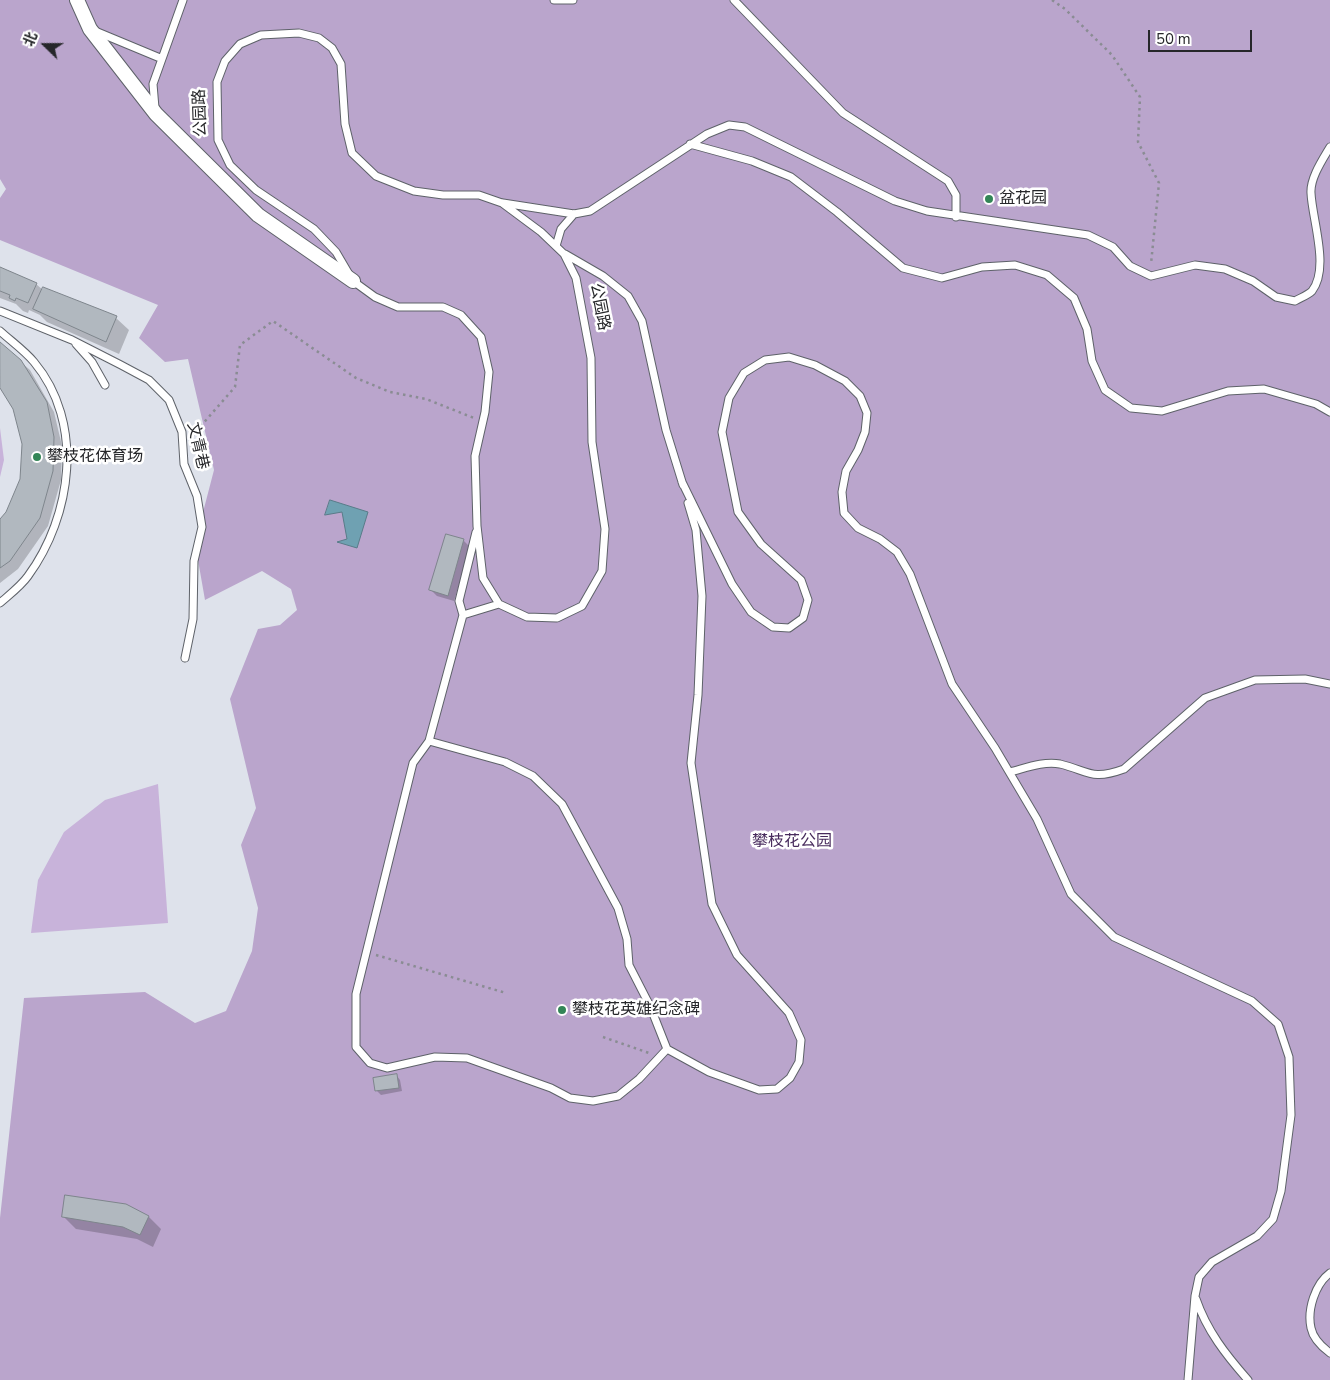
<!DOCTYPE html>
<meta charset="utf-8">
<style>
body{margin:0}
#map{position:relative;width:1330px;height:1380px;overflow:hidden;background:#dee2eb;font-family:"Nunito Sans","Noto Sans SC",sans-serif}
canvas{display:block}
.north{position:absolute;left:20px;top:20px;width:50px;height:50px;-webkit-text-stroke:4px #fff;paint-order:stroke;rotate:292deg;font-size:14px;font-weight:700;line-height:20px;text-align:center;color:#26272a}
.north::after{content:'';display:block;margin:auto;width:18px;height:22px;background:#26272a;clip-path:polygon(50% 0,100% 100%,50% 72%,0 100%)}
.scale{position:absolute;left:1148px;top:30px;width:104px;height:22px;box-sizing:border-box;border:2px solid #26272a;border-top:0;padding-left:6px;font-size:15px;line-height:18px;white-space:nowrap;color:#26272a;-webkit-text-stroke:4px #fff;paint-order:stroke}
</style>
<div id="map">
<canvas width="1330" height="1380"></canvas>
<div class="north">北</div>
<div class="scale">50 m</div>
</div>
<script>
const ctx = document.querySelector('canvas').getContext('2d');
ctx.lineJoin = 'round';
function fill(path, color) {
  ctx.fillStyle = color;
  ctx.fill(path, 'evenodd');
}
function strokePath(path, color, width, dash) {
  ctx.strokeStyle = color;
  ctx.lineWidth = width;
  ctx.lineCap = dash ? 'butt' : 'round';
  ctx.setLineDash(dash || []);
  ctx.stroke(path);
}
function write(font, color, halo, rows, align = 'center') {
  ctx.font = font + ' "Nunito Sans","Noto Sans SC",sans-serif';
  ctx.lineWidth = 5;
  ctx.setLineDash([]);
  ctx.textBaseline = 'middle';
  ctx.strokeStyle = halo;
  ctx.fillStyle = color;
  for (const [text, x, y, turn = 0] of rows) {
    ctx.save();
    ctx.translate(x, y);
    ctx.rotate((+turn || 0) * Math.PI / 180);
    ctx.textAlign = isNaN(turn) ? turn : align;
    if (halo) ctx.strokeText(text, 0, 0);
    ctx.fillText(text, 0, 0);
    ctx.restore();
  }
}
fill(new Path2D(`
 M0 428 4 460 0 477Z
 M158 784 168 923 31 933 38 880 64 832 105 800Z`), '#c8b3da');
fill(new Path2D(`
 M0 0H1330V1380H0V1218L24 998 145 992 195 1023 226 1011 252 951 258 908 241 845 256 808 230 699 258 629 280 625 297 610 291 589 262 571 205 600 195 543 214 470 188 359 165 362 139 338 158 305 0 240V198L6 189 0 179Z`), '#baa5cc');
const water = new Path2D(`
 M330 500 368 512 357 548 337 542 347 539 342 512 325 515Z`);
fill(water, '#6fa1b2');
strokePath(water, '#597c89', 1);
fill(new Path2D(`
 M0 268 36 284 43 290 80 305 81 302 116 318 129 330 119 354 47 322 40 315 29 310 28 313 23 311 16 304 0 298Z
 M0 344 30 370 54 412 62 446 61 480 48 526 18 569 0 583V521L7 513 21 480 23 444 14 409 0 386Z
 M464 541 470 547 454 601 437 596 431 590Z
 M397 1076 400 1080 402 1091 381 1095 377 1091 375 1079Z
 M63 1216 149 1217 161 1229 153 1247 137 1239 76 1229Z`), '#0003');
const building = new Path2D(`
 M0 267 37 283 28 303 16 298 15 301 9 298 10 295 0 291Z
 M43 287 117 316 106 342 33 309Z
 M0 342 21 360 47 402 54 437 53 471 40 518 10 561 0 568V519L6 512 20 479 22 444 13 409 0 388Z
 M446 534 464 539 448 596 429 590Z
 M397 1074 399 1088 375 1091 373 1078Z
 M65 1195 126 1204 149 1216 140 1235 123 1227 62 1217Z`);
fill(building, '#b1b8bf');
strokePath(building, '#7e858c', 1);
const service = new Path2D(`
 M554 0H573
 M734 0 843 113 948 181 956 195V217
 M95 31 160 58
 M299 33 319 38 332 48 341 64 345 124 352 153 376 176 414 191 443 195H479L502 203 541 232 564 254 576 278 591 358 592 442 605 529 602 571 582 606 557 618 527 617 499 604 483 578 477 526 475 456 485 412 489 372 481 337 461 315 443 307H398L375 297 353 281 336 252 314 229 256 190 230 165 218 140 217 82 225 61 240 44 261 35Z
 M155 108 153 84 183 0
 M690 144 752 161 791 177 837 212 903 268 942 278 982 267 1015 265 1047 275 1074 298 1087 329 1092 361 1105 390 1131 408 1162 411 1228 391 1264 389 1316 404 1330 412
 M503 203 574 214 590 211 707 134 729 125 745 127 895 201 927 211 1088 235 1113 247 1130 266 1151 276 1195 265 1225 269 1253 281 1276 297 1295 301C1300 298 1308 295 1312 291 1330 268 1312 219 1311 193 1310 178 1323 159 1330 147
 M556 246 561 229 574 214
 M565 254 603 276 628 296 642 321 666 430 683 485
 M0 311 72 340 121 365 149 380 169 400 182 432 184 464 197 496 202 527 194 561 193 619 185 658
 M0 331C11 341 25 351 34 362 85 423 72 516 28 576 21 586 9 595 0 603
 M76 344 92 362 105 385
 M682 482 732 584 751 612 773 627 789 628 803 618 808 600 801 580 761 544 738 512 722 432 729 398 744 373 765 360 789 357 815 365 845 381 860 396 867 413 865 432 858 450 846 471 842 492 844 513 858 528 880 539 897 552 910 574 952 684 995 748 1037 819 1071 894 1114 937 1252 1001 1278 1024 1289 1057 1291 1115 1281 1191 1273 1219 1257 1236 1212 1262 1199 1277 1195 1296 1188 1380
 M476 532 459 601 463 615 429 741 413 763 356 994V1047L370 1063 387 1068 435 1057 467 1058 551 1088 570 1098 593 1101 618 1096 639 1079 667 1049
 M463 615 499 604
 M429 741 505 762 533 776 562 804 618 908 627 939 629 965 650 1006 667 1049 709 1072 759 1090 777 1089 790 1078 799 1062 801 1040 789 1013 737 955 712 904 691 763 698 695 702 596 696 530 688 503
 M1010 772C1026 768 1043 761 1060 764 1089 771 1091 781 1124 769L1205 698 1255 680 1305 679 1330 684
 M1330 1273C1315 1284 1307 1310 1311 1328 1313 1338 1322 1347 1330 1353
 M1196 1299C1207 1331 1226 1355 1248 1380`);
const minor = new Path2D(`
 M77 0 90 29 156 114 258 215 353 281`);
strokePath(service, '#5e6269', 9);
strokePath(minor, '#5e6269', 16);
strokePath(new Path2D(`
 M1052 0 1065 9 1112 55 1140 97 1138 142 1159 183 1151 264
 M192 436 235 387 240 345 273 321 356 378 390 392 426 399 474 418
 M376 955 506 993
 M603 1037 649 1053`), '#8a8c93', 2.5, [2.5, 4]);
strokePath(service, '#fff', 7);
strokePath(minor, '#fff', 14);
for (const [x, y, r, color] of [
 [989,199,5,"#338557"],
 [37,457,5,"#338557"],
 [562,1010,5,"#338557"]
]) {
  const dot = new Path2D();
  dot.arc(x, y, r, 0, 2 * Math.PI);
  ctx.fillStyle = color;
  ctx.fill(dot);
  strokePath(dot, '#fff', 2);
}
write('16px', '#26272a', '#fff', [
 ["公园路",201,113,-92],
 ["公园路",599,307,79],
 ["文青巷",197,446,77]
]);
write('16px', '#26272a', '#fff', [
 ["盆花园",999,199],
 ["攀枝花体育场",47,457],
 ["攀枝花英雄纪念碑",572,1010]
], 'left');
write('16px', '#482c5d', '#fff', [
 ["攀枝花公园",792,842]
]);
</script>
